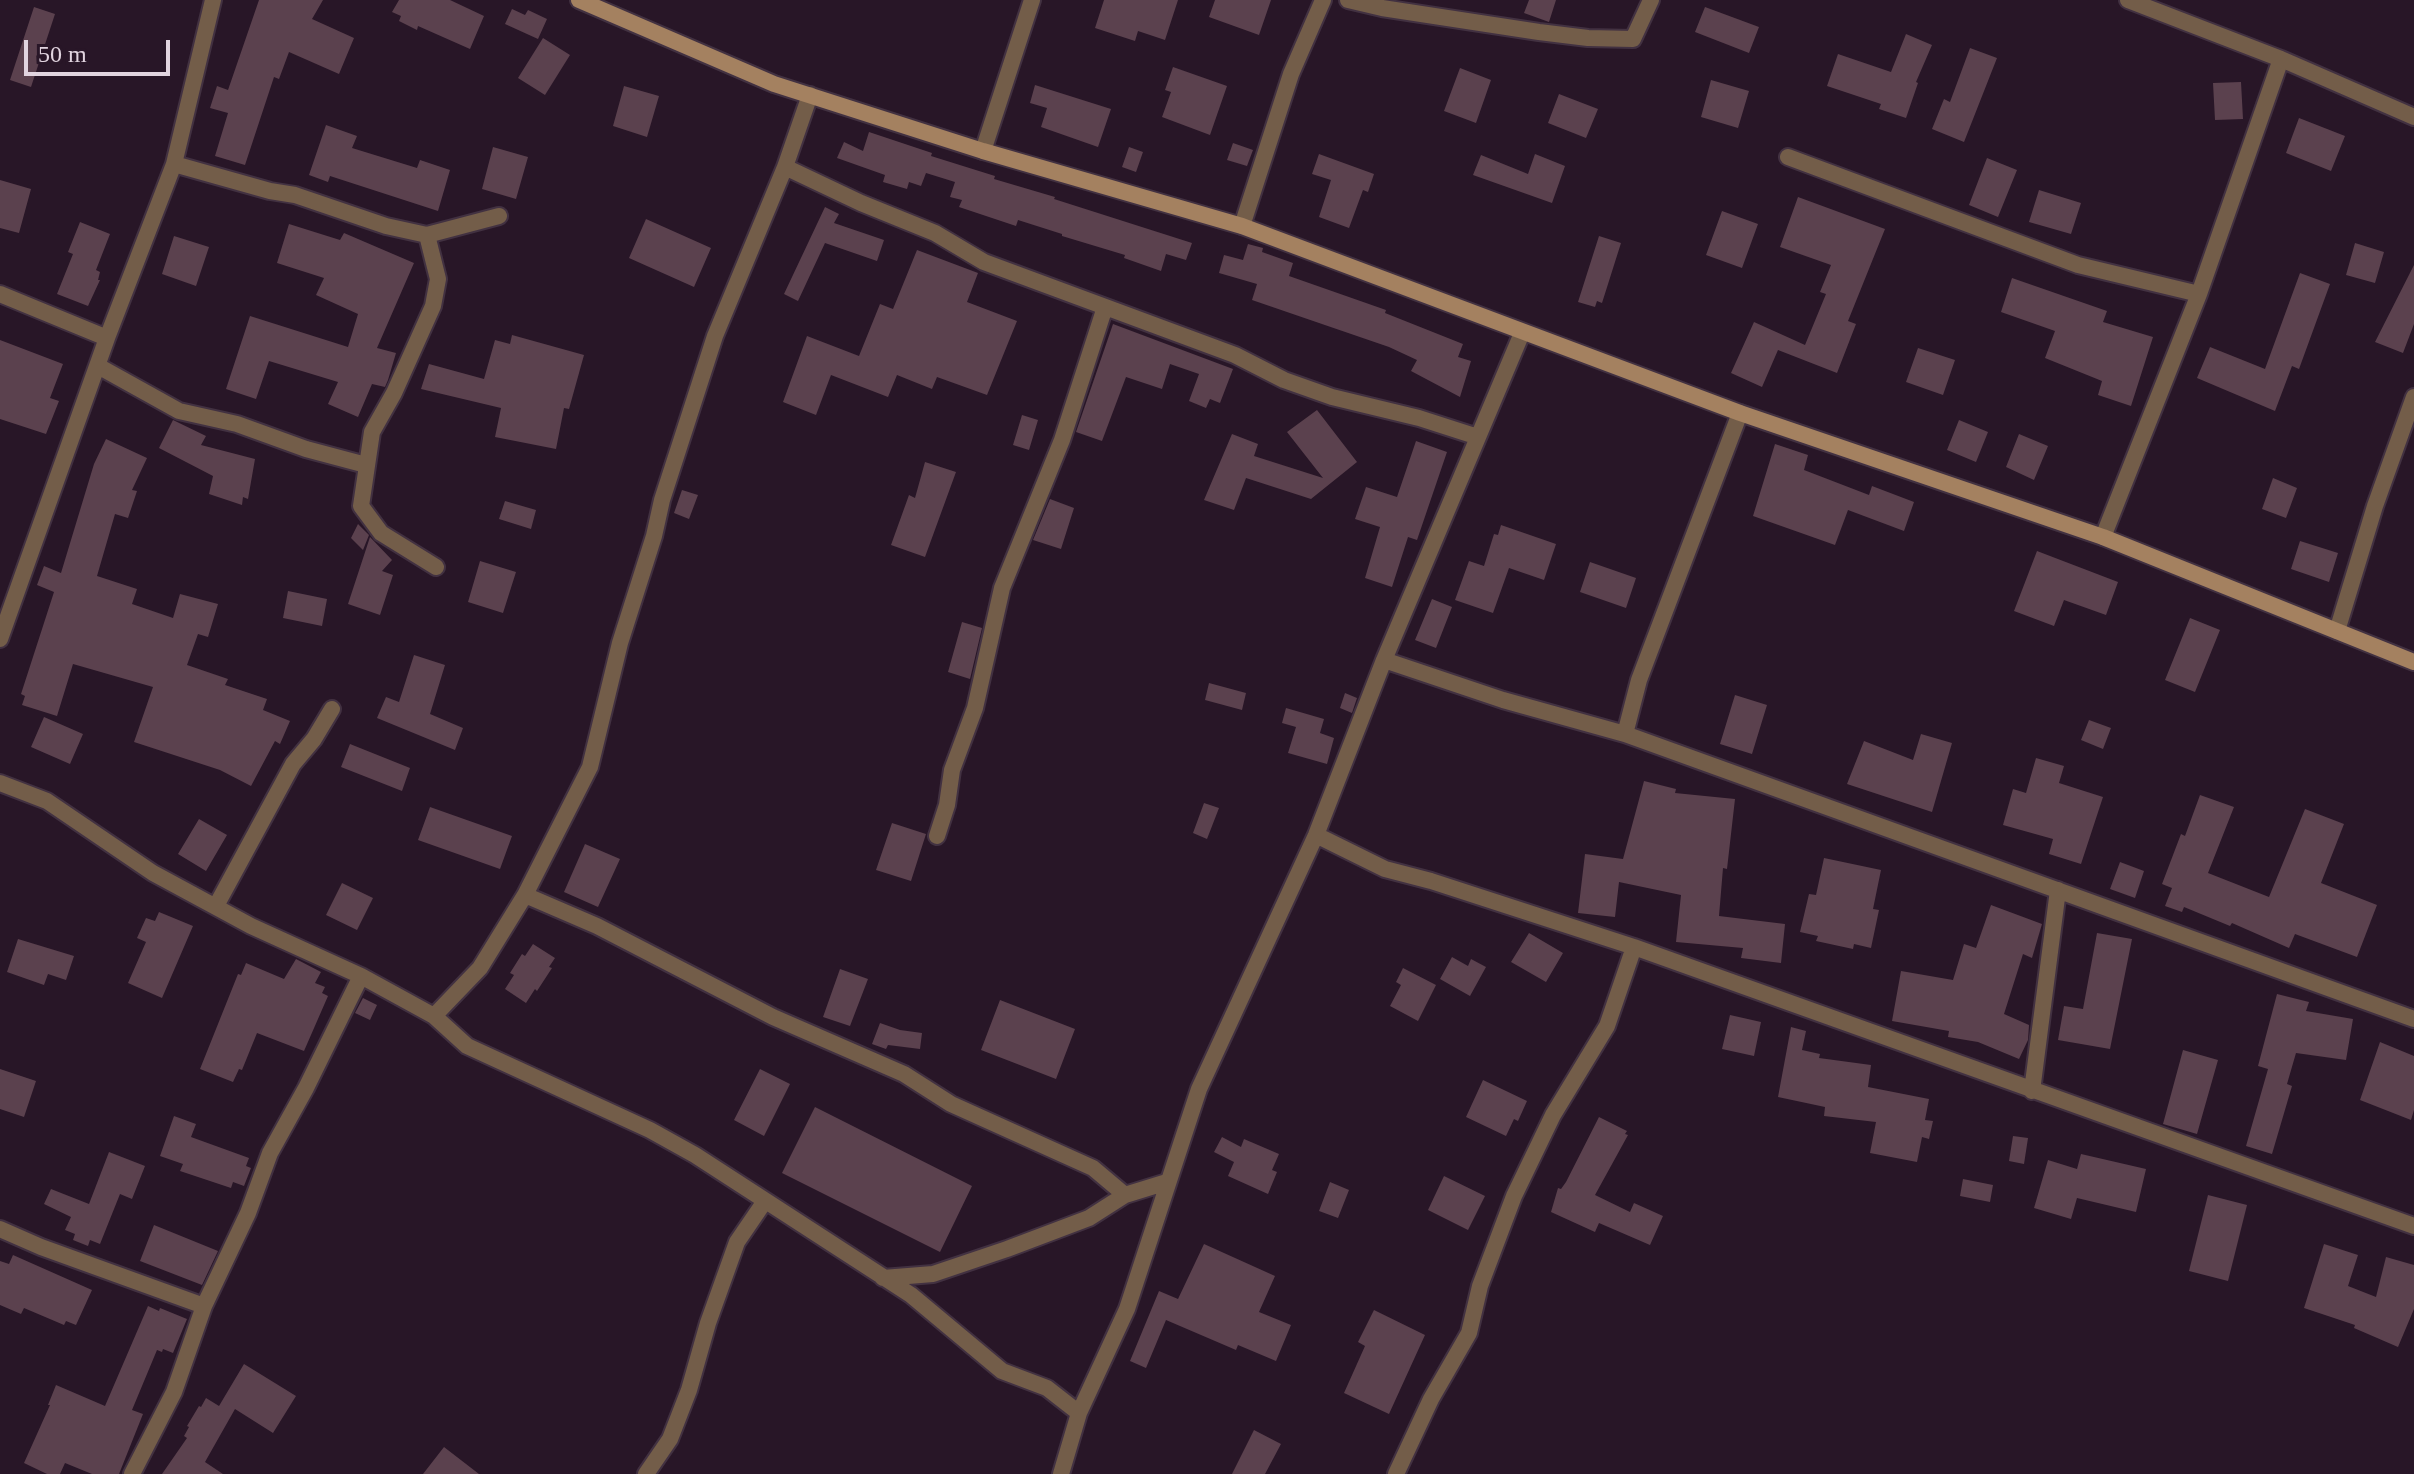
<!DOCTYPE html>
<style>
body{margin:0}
#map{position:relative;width:2414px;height:1474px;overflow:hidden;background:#281627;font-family:"Times New Roman",serif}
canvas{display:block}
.scale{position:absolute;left:24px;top:40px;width:146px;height:36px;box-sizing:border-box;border:4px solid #e1d4df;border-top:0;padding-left:10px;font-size:24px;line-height:28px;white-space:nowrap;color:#e1d4df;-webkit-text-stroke:6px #281627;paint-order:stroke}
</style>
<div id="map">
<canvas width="2414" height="1474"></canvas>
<div class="scale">50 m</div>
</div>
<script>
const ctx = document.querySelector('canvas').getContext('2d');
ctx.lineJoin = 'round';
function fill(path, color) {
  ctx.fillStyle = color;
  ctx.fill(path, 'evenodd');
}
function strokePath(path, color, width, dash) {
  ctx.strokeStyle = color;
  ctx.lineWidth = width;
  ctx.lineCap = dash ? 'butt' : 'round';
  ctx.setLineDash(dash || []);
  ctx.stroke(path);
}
fill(new Path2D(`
 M259 0H323L312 19 354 38 339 74 289 52 279 79 274 77 245 165 215 156 228 113 210 108 217 86 228 90Z
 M399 0H450L484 16 470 49 418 26 417 30 399 21 401 16 392 12Z
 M1104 0H1178L1165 40 1138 31 1135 41 1095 28Z
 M1215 0H1271L1259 35 1209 17Z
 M1529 0H1556L1549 22 1524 13Z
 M34 7 55 14 31 87 10 80Z
 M1705 7 1759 27 1749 53 1695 32Z
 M512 9 525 15 528 10 547 19 538 39 505 24Z
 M1906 34 1932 45 1916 82 1918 83 1906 118 1879 109 1881 104 1827 86 1838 54 1891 72Z
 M543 38 570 55 545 95 518 78Z
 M1970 48 1997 58 1964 142 1932 129 1944 99 1950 102Z
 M1173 67 1227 86 1210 135 1162 117 1171 92 1165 90Z
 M1460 68 1491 80 1476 123 1444 111Z
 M1711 80 1749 91 1738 128 1701 117Z
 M2241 82 2243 119 2215 120 2213 83Z
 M1035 85 1111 109 1098 147 1041 127 1047 108 1030 103Z
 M624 86 659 96 647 137 613 126Z
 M1559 94 1598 109 1586 138 1548 123Z
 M2299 118 2345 136 2331 171 2286 153Z
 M326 125 357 136 352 148 417 168 420 160 450 170 438 211 330 176 328 182 309 175Z
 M869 132 932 153 931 156 995 176 994 179 1055 197 1054 199 1192 243 1186 260 1166 254 1161 271 1124 258 1125 255 1062 236V234L1018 220 1016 226 959 207 962 200 950 197 955 182 926 173 921 186 909 182 907 189 883 182 885 175 837 158 844 142 863 151Z
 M1233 143 1253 150 1247 166 1227 160Z
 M493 147 528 157 516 199 482 189Z
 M1129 147 1143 152 1136 172 1122 167Z
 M1319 154 1374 174 1368 192 1363 190 1349 228 1319 217 1331 180 1312 174Z
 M1535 154 1565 166 1552 203 1473 175 1481 155 1528 174Z
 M1987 158 2017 170 1998 217 1969 205Z
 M0 180 31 189 19 233 0 228Z
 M2039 190 2081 203 2071 234 2029 222Z
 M1798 197 1885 229 1848 321 1856 324 1837 373 1778 350 1762 387 1731 373 1754 322 1805 345 1826 294 1820 292 1831 265 1780 247Z
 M825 207 839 214 834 223 884 240 877 261 825 243 798 301 784 294Z
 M1722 211 1758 224 1742 268 1706 255Z
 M646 219 711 248 694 287 629 258Z
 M80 222 110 234 96 270 100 272 98 280H100L88 306 57 294 73 254 68 252Z
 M289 224 340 240 344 233 414 263 377 348 396 353 388 380 385 387 372 384 358 417 328 404 338 382 269 361 256 399 226 389 250 316 348 347 358 314 316 295 324 278 277 263Z
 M174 236 209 247 196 286 162 274Z
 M1599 236 1621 243 1602 303 1597 301 1595 307 1578 302Z
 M2355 243 2384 252 2375 283 2346 275Z
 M1248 244 1263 248 1262 252 1293 263 1289 276 1386 310 1385 313 1463 344 1458 357 1471 361 1460 397 1411 371 1417 360 1389 347 1252 300 1257 284 1219 273 1224 255 1243 260Z
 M917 250 978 273 967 302 1017 321 987 395 937 377 932 389 897 375 888 397 831 375 816 415 783 402 807 336 859 356 880 304 893 309Z
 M2414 265V324L2403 353 2375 342Z
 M2300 273 2330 284 2299 369 2292 366 2275 411 2197 378 2210 347 2265 369Z
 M2012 278 2107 311 2103 322 2153 337 2131 406 2098 395 2102 381 2045 358 2055 331 2001 312Z
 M1113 324 1233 369 1220 403 1210 399 1206 408 1189 401 1199 374 1170 364 1162 389 1126 377 1102 441 1076 432Z
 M512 335 584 355 569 409 564 408 556 449 495 437 501 408 421 389 429 364 484 379 495 340 510 344Z
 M0 340 63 364 50 398 59 401 46 434 0 419Z
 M1918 348 1955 360 1943 395 1906 382Z
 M1317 410 1357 462 1311 499 1246 478 1234 510 1204 500 1232 434 1258 444 1254 456 1323 478 1287 432Z
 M1022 415 1038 420 1029 450 1013 445Z
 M173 420 206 436 201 445 255 459 248 499 243 497 242 505 209 494 213 476 159 448Z
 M1959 420 1988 432 1976 462 1947 450Z
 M2019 434 2048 446 2034 480 2006 467Z
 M106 439 147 458 132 490 137 491 128 518 115 514 97 576 137 589 132 604 173 618 180 594 218 604 208 637 198 634 187 665 228 679 225 685 267 699 263 710 290 721 280 744 275 741 251 786 220 770 134 742 153 687 73 664 57 716 22 705 25 696 21 694 54 592 37 585 44 566 61 573 94 464Z
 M1416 441 1447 452 1417 540 1408 537 1392 587 1365 578 1380 527 1355 519 1366 487 1397 497Z
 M1775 444 1808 455 1804 470 1869 495 1872 486 1914 502 1904 531 1848 510 1835 545 1753 516Z
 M925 462 956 472 925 557 891 545 909 495 915 498Z
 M2273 478 2297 488 2286 518 2262 509Z
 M682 490 698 495 689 519 674 513Z
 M1050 499 1074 508 1061 549 1033 540Z
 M505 501 536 510 531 529 499 519Z
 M358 524 369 535 363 550 351 538Z
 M1501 525 1556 544 1544 580 1509 568 1493 613 1455 600 1469 561 1484 566 1494 534 1498 535Z
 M370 537 392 560 382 571 393 575 380 615 348 604Z
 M2300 541 2338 553 2329 582 2291 569Z
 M2037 551 2118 582 2106 615 2064 600 2054 626 2014 611Z
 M480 561 516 572 503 613 468 602Z
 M1590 562 1636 578 1626 608 1580 592Z
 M288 591 327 599 322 626 283 618Z
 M1432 599 1452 607 1436 648 1415 640Z
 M2190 618 2220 630 2195 692 2165 680Z
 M962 622 982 628 970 679 948 672Z
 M414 655 445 665 430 714 463 728 455 750 377 718 386 697 399 702Z
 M1209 683 1246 693 1242 710 1205 700Z
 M1345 693 1357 698 1352 713 1340 708Z
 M1735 695 1767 705 1752 754 1720 744Z
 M1286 708 1324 719 1320 733 1334 738 1327 764 1288 753 1296 727 1282 723Z
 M44 717 83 734 70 764 31 747Z
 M2089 720 2111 728 2103 749 2081 740Z
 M1921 734 1952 743 1932 812 1847 784 1864 741 1913 760Z
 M350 744 410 768 402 791 341 767Z
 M2036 758 2064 766 2059 783 2103 797 2081 864 2049 854 2053 839 2003 825 2013 789 2026 793Z
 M1644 781 1676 789 1675 793 1735 799 1727 869 1723 868 1719 916 1785 924 1781 963 1741 958 1743 948 1676 942 1681 895 1619 882 1615 917 1578 913 1585 854 1623 859Z
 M2200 795 2234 807 2208 873 2269 897 2305 809 2344 824 2321 883 2377 905 2357 957 2295 934 2289 948 2232 923 2230 926 2184 907 2182 912 2165 906 2172 888 2162 884 2181 834 2185 836Z
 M1204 803 1219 808 1207 839 1193 833Z
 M430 807 512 836 500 869 418 840Z
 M199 819 227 835 206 871 178 854Z
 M892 823 926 834 911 881 876 870Z
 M585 844 620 859 598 907 564 892Z
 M1824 858 1881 870 1873 909 1879 910 1871 948 1854 944 1853 949 1816 941 1818 936 1800 932 1809 894 1816 895Z
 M2120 862 2144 871 2135 898 2110 889Z
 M342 883 373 898 357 930 326 915Z
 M1991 905 2042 924 2032 958 2023 954 2004 1014 2029 1025 2028 1040 2019 1059 1978 1042 1948 1037 1949 1031 1892 1021 1901 971 1953 980 1964 944 1976 948Z
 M159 912 193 926 162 998 128 983 146 942 137 938 146 918 155 921Z
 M1529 933 1563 953 1546 982 1511 962Z
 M2097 933 2132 939 2110 1049 2058 1040 2064 1006 2083 1009Z
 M18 939 74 956 66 980 48 974 44 985 7 972Z
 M533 944 555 958 549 967 552 968 537 991 535 989 526 1003 505 989 514 975 510 973 522 954 525 956Z
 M1452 957 1468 966 1471 959 1486 967 1470 996 1440 979Z
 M296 959 321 972 315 983 325 987 322 993 328 996 304 1051 257 1033 242 1070 239 1069 233 1082 200 1069 238 974 241 975 246 963 284 979Z
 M1403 968 1436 985 1418 1021 1390 1006 1401 985 1396 982Z
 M840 969 868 979 850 1026 823 1017Z
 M2277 994 2309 1002 2306 1011 2353 1019 2346 1060 2296 1053 2287 1084 2292 1086 2272 1154 2246 1146 2268 1069 2258 1066Z
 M363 998 377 1005 370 1020 355 1013Z
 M1000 1000 1075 1029 1056 1079 981 1050Z
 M1730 1015 1761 1022 1754 1056 1722 1049Z
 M880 1023 900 1030 922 1033 920 1049 888 1045 886 1049 872 1044Z
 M1791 1027 1806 1031 1802 1050 1820 1054 1819 1058 1871 1065 1868 1087 1929 1099 1925 1120 1933 1121 1929 1139 1922 1137 1917 1162 1870 1153 1876 1122 1824 1116 1825 1107 1778 1097Z
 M2380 1042 2414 1056V1110L2411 1120 2360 1100Z
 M2183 1050 2218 1060 2197 1134 2163 1124Z
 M0 1069 36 1081 24 1117 0 1109Z
 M760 1069 790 1084 764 1136 734 1120Z
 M1483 1080 1527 1101 1518 1121 1514 1119 1506 1136 1466 1117Z
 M815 1107 972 1186 940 1252 782 1173Z
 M174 1116 196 1124 191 1137 249 1158 246 1166 251 1168 244 1186 233 1182 231 1188 180 1171 183 1164 160 1156Z
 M1599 1117 1627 1131 1625 1134 1628 1135 1595 1195 1630 1212 1634 1203 1663 1216 1650 1245 1599 1223 1595 1232 1551 1212 1558 1188 1561 1189 1566 1182Z
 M2013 1136 2028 1138 2024 1164 2009 1161Z
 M1222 1137 1241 1147 1244 1139 1279 1154 1272 1170 1277 1172 1268 1194 1228 1176 1234 1162 1214 1152Z
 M109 1152 145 1166 132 1199 120 1194 100 1244 90 1240 88 1246 73 1240 75 1234 65 1230 71 1217 44 1204 51 1189 89 1204Z
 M2081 1154 2146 1169 2136 1212 2077 1198 2071 1219 2034 1208 2048 1160 2077 1169Z
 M1444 1176 1485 1196 1468 1230 1428 1210Z
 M1963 1179 1993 1185 1990 1202 1960 1196Z
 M1330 1182 1349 1190 1338 1218 1319 1211Z
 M2208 1195 2247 1205 2228 1281 2189 1271Z
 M154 1225 218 1251 202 1285 140 1261Z
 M1204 1244 1275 1276 1259 1312 1291 1325 1276 1361 1238 1345 1236 1350 1166 1320 1146 1368 1130 1361 1159 1291 1178 1299Z
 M2324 1244 2358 1255 2348 1286 2376 1297 2386 1257 2414 1265V1309L2398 1347 2354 1328 2355 1325 2304 1308Z
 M13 1255 92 1290 76 1325 66 1321 64 1325 24 1308 21 1314 0 1305V1261L9 1264Z
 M148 1306 159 1311 160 1308 187 1319 173 1353 163 1349 162 1352 157 1350 132 1410 143 1414 119 1474H92L65 1463 60 1474H47L24 1463 50 1405H48L56 1385 105 1406Z
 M1374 1310 1425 1335 1389 1414 1344 1393 1365 1346 1358 1342Z
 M244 1364 296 1396 273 1433 235 1409 205 1462 223 1474H162L187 1438 184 1436 189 1427 187 1426 199 1406 201 1407 206 1398 219 1406Z
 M1254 1430 1281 1444 1265 1474H1232Z
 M444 1447 479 1474H423Z`), '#5b414e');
const street = new Path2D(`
 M1348 0 1382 8 1539 32 1588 38 1633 39 1651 0
 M2128 0 2281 59 2414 117
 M983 151 1032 0
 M1788 157 2078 265 2199 294
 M174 164 270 191 295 195 386 226 427 235 499 216
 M785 167 861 203 935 233 984 262 1235 355 1284 380 1332 397 1419 418 1478 437
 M1242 226 1291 74 1323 0
 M427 235 438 279 433 306 394 393 372 432 361 506 381 533 436 567
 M0 294 107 338
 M98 366 179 411 237 424 306 449 366 465
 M2103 537 2199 294 2281 59
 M2337 631 2375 506 2414 397
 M0 639 107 338 174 164 213 0
 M1384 660 1503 700 1625 734 2414 1019
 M1625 734 1639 680 1740 413
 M0 783 47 801 153 873 251 926 361 976 434 1016 467 1046 650 1130 695 1155 911 1295 1002 1371 1047 1388 1079 1413
 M1316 835 1385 869 1431 881 1634 947 2414 1226
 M937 836 947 805 952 770 975 708 1002 588 1062 440 1105 307
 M525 895 597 926 773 1017 904 1074 951 1104 1093 1168 1125 1195
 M216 906 293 764 314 739 332 709
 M434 1016 480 968 525 895 590 767 620 643 654 536 662 500 715 336 785 167 810 95
 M2032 1091 2058 890
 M0 1229 41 1247 204 1306
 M883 1278 933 1274 1007 1249 1089 1218 1125 1195 1167 1182
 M132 1474 174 1392 204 1306 248 1213 270 1153 306 1088 361 976
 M646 1474 670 1439 689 1390 708 1323 737 1242 765 1201
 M1061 1474 1079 1413 1127 1309 1199 1089 1316 835 1384 660 1522 333
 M1396 1474 1431 1399 1469 1333 1480 1286 1514 1196 1553 1115 1607 1026 1634 947`);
const secondary = new Path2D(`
 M579 0 774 84 983 151 1242 226 1740 413 2103 537 2414 662`);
strokePath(street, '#423141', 20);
strokePath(secondary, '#423141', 20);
strokePath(street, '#735d49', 16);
strokePath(secondary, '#a48160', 16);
</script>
